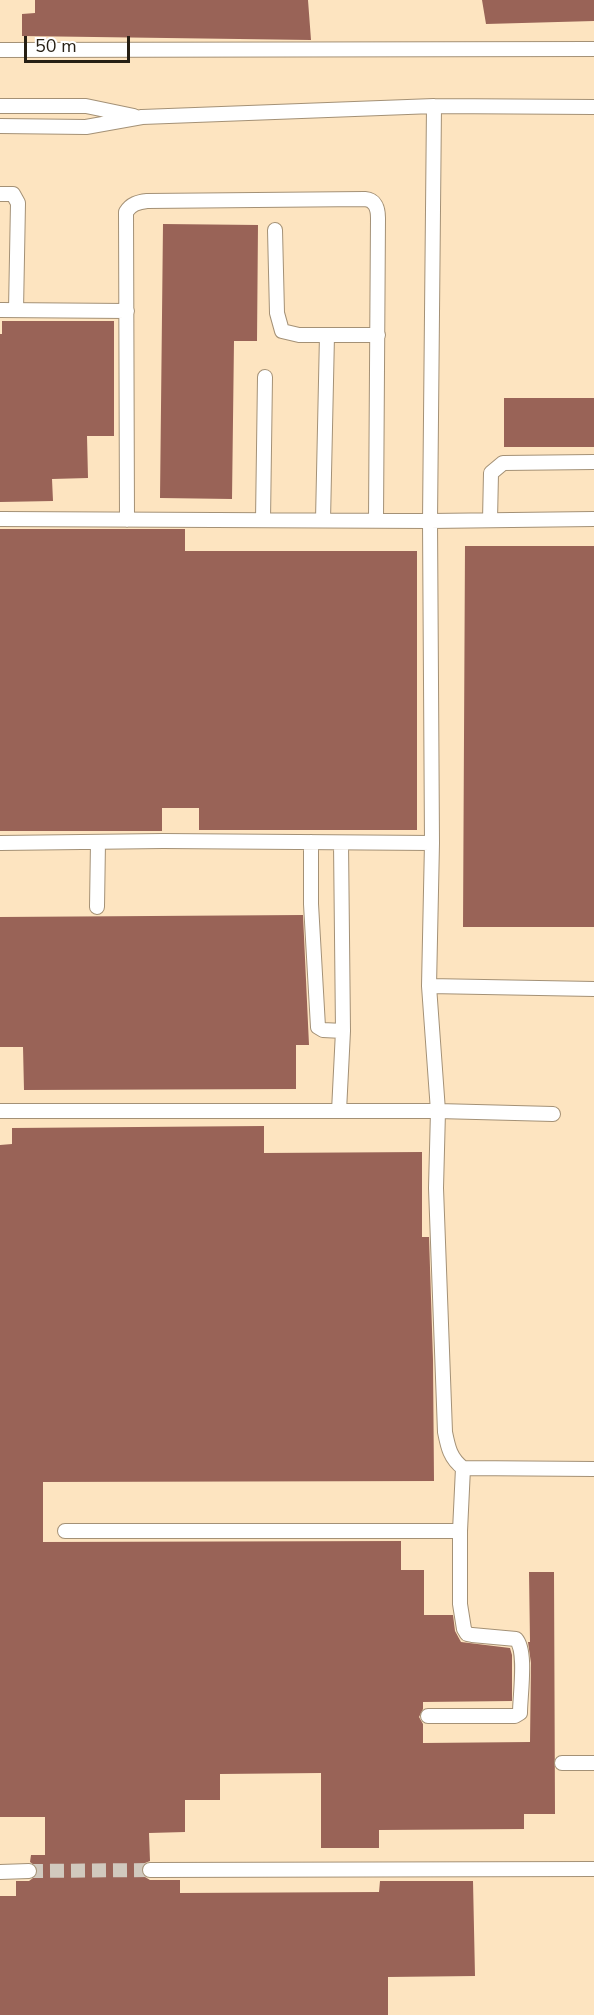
<!DOCTYPE html>
<style>
body{margin:0}
#map{position:relative;width:594px;height:2015px;overflow:hidden;background:#fcf4e8;font-family:"Nunito Sans",sans-serif}
canvas{display:block}
.scale{position:absolute;left:24px;top:36px;width:106px;height:27px;box-sizing:border-box;border:3px solid #261f14;border-top:0;padding-left:8px;font-size:18px;line-height:21px;white-space:nowrap;color:#261f14;-webkit-text-stroke:4px #fff;paint-order:stroke}
</style>
<div id="map">
<canvas width="594" height="2015"></canvas>
<div class="scale">50 m</div>
</div>
<script>
const ctx = document.querySelector('canvas').getContext('2d');
ctx.lineJoin = 'round';
function fill(path, color) {
  ctx.fillStyle = color;
  ctx.fill(path, 'evenodd');
}
function strokePath(path, color, width, dash) {
  ctx.strokeStyle = color;
  ctx.lineWidth = width;
  ctx.lineCap = dash ? 'butt' : 'round';
  ctx.setLineDash(dash || []);
  ctx.stroke(path);
}
fill(new Path2D(`
 M0 0H594V2015H0Z`), '#fde4c0');
fill(new Path2D(`
 M35 0H308L311 40 22 36V14L35 13Z
 M482 0H594V21L486 24Z
 M163 224 258 225 257 341H234L232 499 160 498Z
 M2 321H114V436H87L88 478 52 479 53 501 0 502V334H2Z
 M504 398H594V447H504Z
 M0 529H185V551H417V830H199V808H162V831H0Z
 M465 546H594V927H463Z
 M303 915 309 1045H296V1089L24 1090 23 1047H0V917Z
 M264 1126V1153L422 1152V1237H429L433 1360 434 1481 43 1482V1542L401 1541V1570H424V1615H453L455 1631 461 1642 510 1648 512 1655V1701L423 1702V1709L419 1717 423 1724V1743L530 1742 531 1663 528 1642H530L529 1572H554L555 1814H524V1829L379 1830V1848H321V1773L220 1774V1800H185V1832L149 1833 150 1861 145 1863 141 1869 145 1877 150 1880H180V1893L379 1892 380 1881H473L475 1976 388 1977V2015H0V1896H16V1881H29L37 1875V1867L30 1862 31 1855H45V1817H0V1145L12 1144V1128Z`), '#996357');
strokePath(new Path2D(`
 M29 1871 150 1870`), '#d1c9be', 14, [14, 7]);
const minor = new Path2D(`
 M0 50 594 49
 M0 106H86L134 116
 M0 126 86 127 142 117 434 106 594 107
 M0 194H13L18 203 16 310
 M275 230 277 313 282 331 299 335H378
 M0 310 127 311
 M0 519 430 521 594 519
 M127 520 126 212C131 204 138 202 147 201L365 199C375 200 378 208 378 218L376 520
 M263 520 265 377
 M323 520 327 335
 M490 520 491 473 503 463 594 462
 M311 842V904L318 1027 323 1030 343 1031
 M0 843 163 841 432 843
 M97 907 98 842
 M429 986 594 989
 M0 1111H438L553 1114
 M339 1111 343 1031 341 843
 M463 1468 594 1469
 M65 1531H460
 M428 1716H515L520 1713C520 1695 527 1651 516 1639L472 1635 467 1634 464 1629 460 1604V1531L463 1468C450 1458 448 1447 445 1432L436 1188 438 1111 429 986 432 843 430 521 434 106
 M562 1763H594
 M150 1870 594 1869
 M0 1872 29 1871`);
strokePath(minor, '#a49176', 16);
strokePath(minor, '#fff', 14);
</script>
